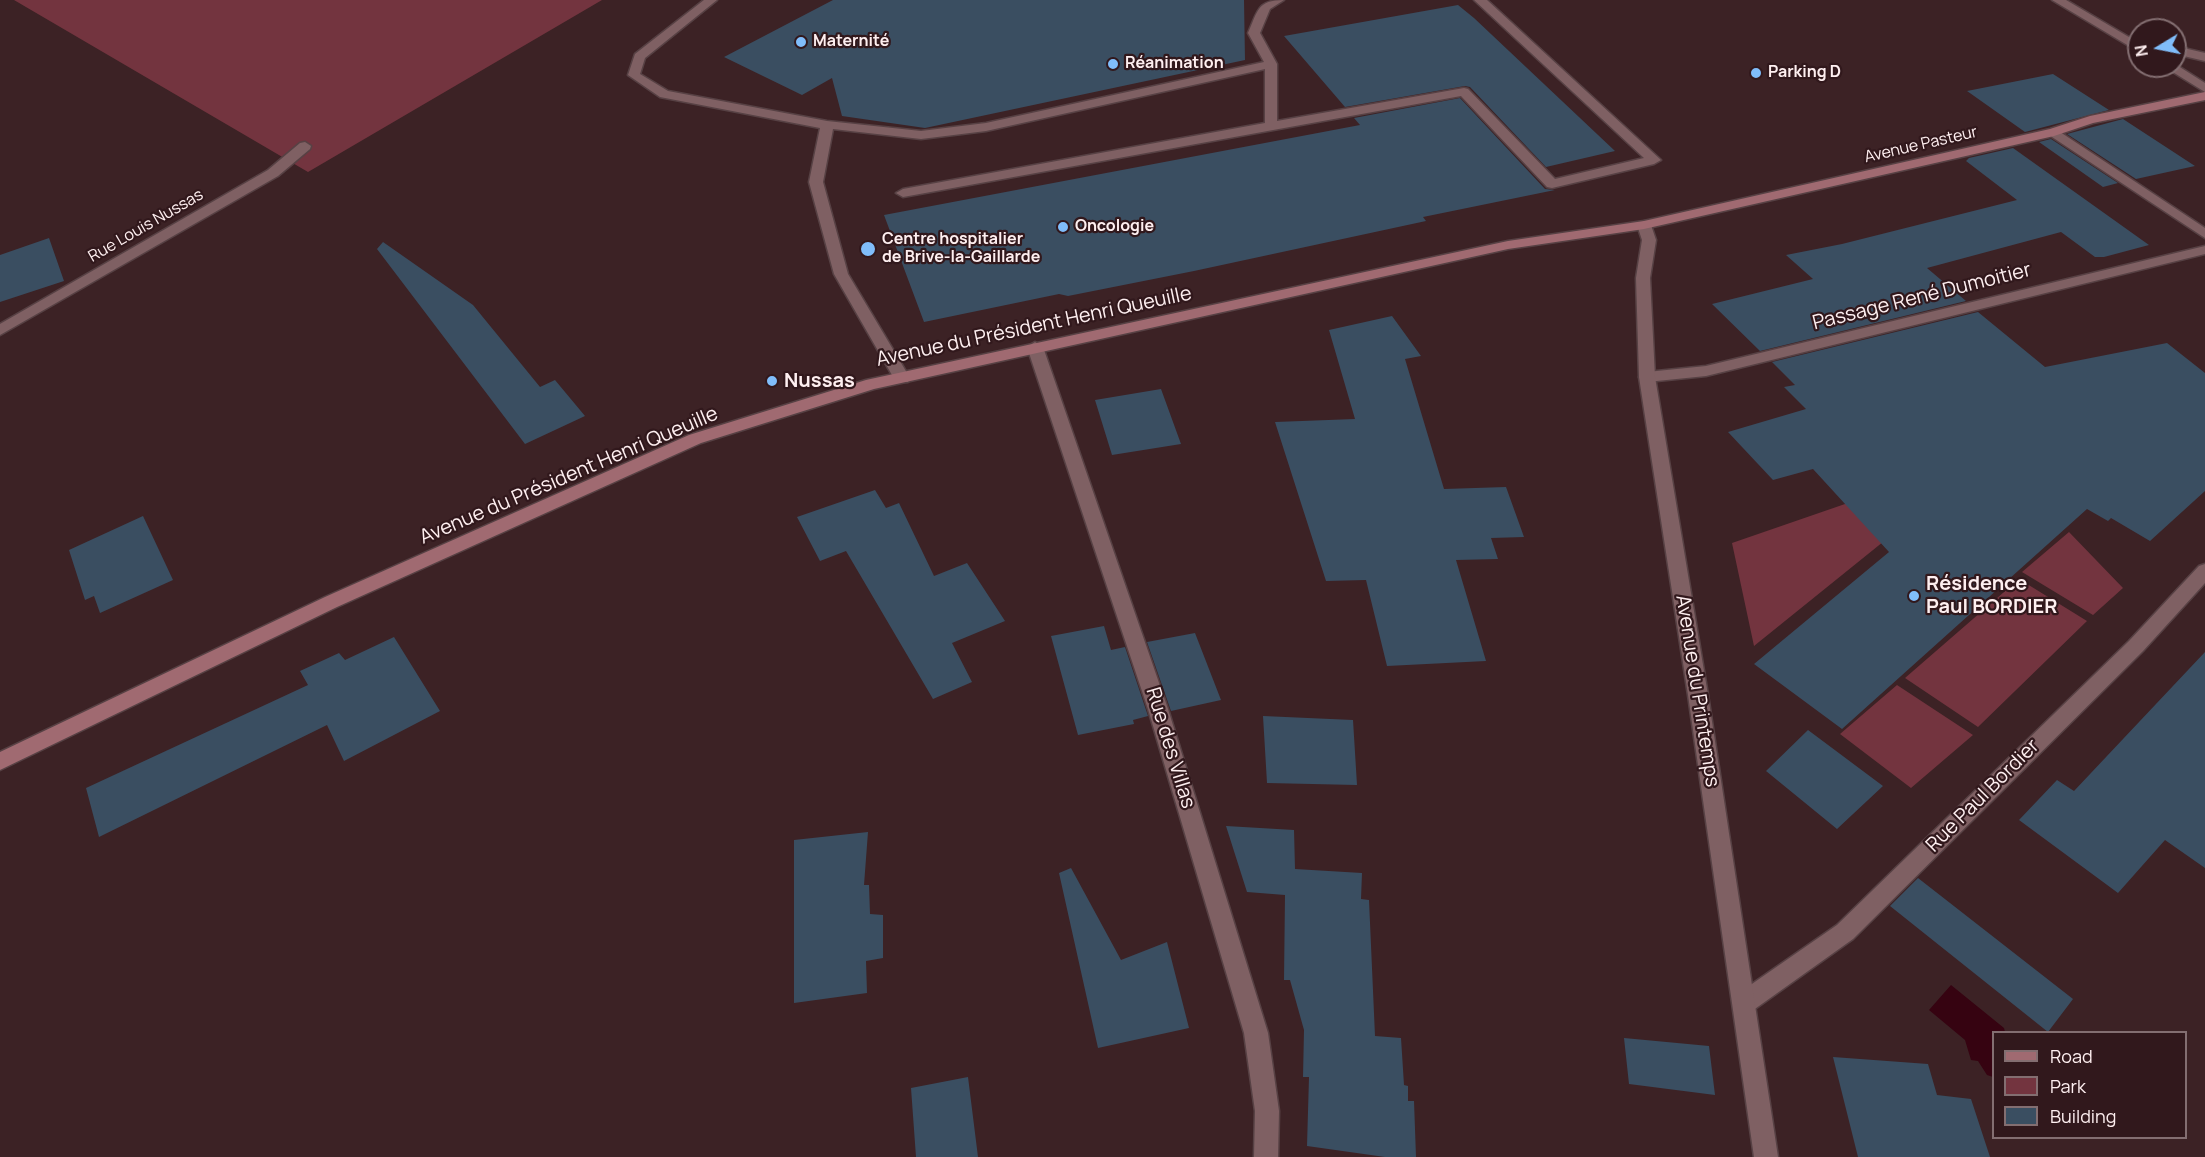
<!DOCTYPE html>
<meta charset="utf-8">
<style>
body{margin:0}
#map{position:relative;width:2205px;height:1157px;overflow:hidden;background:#3c2225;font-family:Manrope,sans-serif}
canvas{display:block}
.legend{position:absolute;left:1992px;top:1031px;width:195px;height:108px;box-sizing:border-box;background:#31181c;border:2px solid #836e71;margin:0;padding:8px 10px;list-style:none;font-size:18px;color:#feeff0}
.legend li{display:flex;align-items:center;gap:12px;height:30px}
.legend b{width:30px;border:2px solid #836e71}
.north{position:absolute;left:2127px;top:18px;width:60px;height:60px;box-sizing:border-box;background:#31181c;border:2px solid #836e71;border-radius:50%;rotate:260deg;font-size:16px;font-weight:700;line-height:24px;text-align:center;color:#feeff0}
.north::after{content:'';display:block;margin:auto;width:21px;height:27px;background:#80bdfa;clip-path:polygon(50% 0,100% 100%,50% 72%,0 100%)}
</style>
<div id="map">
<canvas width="2205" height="1157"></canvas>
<ul class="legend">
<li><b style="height:8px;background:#a06a71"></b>Road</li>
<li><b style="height:16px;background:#73343f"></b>Park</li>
<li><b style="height:16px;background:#3a4e61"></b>Building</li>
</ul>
<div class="north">N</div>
</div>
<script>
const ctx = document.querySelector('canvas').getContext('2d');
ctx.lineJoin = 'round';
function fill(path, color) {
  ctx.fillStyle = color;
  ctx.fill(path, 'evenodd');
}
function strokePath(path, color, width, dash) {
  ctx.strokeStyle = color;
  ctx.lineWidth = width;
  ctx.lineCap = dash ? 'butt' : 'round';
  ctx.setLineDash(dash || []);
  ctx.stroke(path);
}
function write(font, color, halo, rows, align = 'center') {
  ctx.font = font + ' Manrope,sans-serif';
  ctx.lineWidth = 4.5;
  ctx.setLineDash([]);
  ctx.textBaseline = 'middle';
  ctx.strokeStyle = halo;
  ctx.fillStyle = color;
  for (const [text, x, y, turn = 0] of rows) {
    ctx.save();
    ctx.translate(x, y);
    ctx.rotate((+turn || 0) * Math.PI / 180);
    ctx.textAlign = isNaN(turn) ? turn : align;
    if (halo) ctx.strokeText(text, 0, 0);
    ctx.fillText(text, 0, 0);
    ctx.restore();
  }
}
fill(new Path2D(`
 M14 0H602L308 172Z
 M1935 500 1754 646 1732 543 1845 504Z
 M2069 532 2123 588 2093 615 2022 572Z
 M2019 579 2087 621 1978 727 1905 678Z
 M1897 685 1973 735 1911 788 1840 734Z`), '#73343f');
fill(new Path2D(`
 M1951 985 2004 1028 2005 1032H1994L1993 1077 1987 1075 1978 1061 1971 1060 1965 1040 1929 1010Z`), '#360311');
fill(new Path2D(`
 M833 0H1244L1245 60 925 128 842 116 832 78 802 95 724 57Z
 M1458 5 1474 18 1615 151 1546 167 1470 87 1465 86 1345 107 1284 36Z
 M2053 74 2109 110 2025 132 1967 91Z
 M1460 98 1545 189 1555 190 1423 217 1426 221 1194 271 1068 296 1059 294 924 322 884 215 1360 125 1354 118Z
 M2123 119 2195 166 2136 179 2067 134Z
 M2051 139 2118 183 2103 187 2039 142Z
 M2013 148 2149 245 2104 257H2095L2061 232 1927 268 1966 301 1760 351 1712 304 1813 279 1786 255 1842 244 2017 200 1966 161 1969 158Z
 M49 238 64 281 0 302V255Z
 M383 242 473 305 540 387 555 380 585 416 525 444 377 249Z
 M1978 312 2045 367 2167 343 2205 373V491L2150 541 2111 518 2108 521 2087 509 1842 729 1754 664 1889 552 1813 469 1773 480 1728 432 1806 409 1784 387 1795 385 1772 362Z
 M1392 316 1421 356 1405 359 1444 489 1506 487 1524 537 1491 538 1498 559 1456 560 1486 661 1387 666 1366 580 1326 581 1275 422 1355 419 1329 330Z
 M1161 389 1181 444 1112 455 1095 400Z
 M875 490 886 508 899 503 934 576 967 563 1005 621 952 643 972 682 933 699 846 551 820 561 797 517Z
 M143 516 173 580 100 613 94 596 85 600 69 550Z
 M1104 626 1111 650 1125 647 1148 716 1133 720 1134 724 1078 735 1051 636Z
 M1195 633 1221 700 1171 711 1147 642Z
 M394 637 440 711 344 761 327 725 99 837 86 788 308 685 300 671 339 653 345 660Z
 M2205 652V868L2165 840 2118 893 2019 820 2057 780 2074 791Z
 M1263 716 1353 720 1357 785 1267 783Z
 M1808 730 1883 786 1837 829 1766 771Z
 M1226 826 1294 830 1295 869 1362 873 1361 899 1369 900 1375 1036 1401 1038 1404 1085 1408 1086V1101H1414L1416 1157H1385L1307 1146 1309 1077H1303L1304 1030 1290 980H1284L1285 895 1247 892Z
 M868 832 864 885H869L870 914 883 915V958L866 961 867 993 794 1003V840Z
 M1071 868 1121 960 1167 942 1189 1028 1098 1048 1059 873Z
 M1918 878 2073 999 2048 1032 1890 906Z
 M1624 1038 1709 1046 1715 1095 1629 1084Z
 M1833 1057 1928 1064 1937 1095 1971 1099 1990 1157H1858Z
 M968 1077 978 1157H916L911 1088Z`), '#3a4e61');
const service = new Path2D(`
 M704 0H717L645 58 640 74 668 91 827 121 921 131 986 123 1264 62 1248 33C1258 11 1257 0 1284 0L1270 9 1260 33 1277 64V121L1464 88 1468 89 1555 179 1644 158 1474 0H1487L1661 160 1654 164 1552 188 1547 187 1461 96 903 197 896 193 903 189 1265 123V69L986 131 921 139 833 129 823 182 848 274 910 378 908 382H896L834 274 809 182 820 128 660 97 628 75 635 54Z`);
const minor = new Path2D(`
 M2052 0H2066L2139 43V52Z
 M2175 46 2205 53V61L2175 54Z
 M2175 64 2205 83V92L2163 66Z
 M2054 128 2205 228V238L2049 135 2048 132Z
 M305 142 311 146 310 149 278 176 0 335V324L268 170 300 143Z
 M2205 246V254L1706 376 1647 382 1641 381 1639 377 1641 373 1647 372 1706 366Z
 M1035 342 1043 347 1168 709 1268 1033 1279 1111 1278 1157H1254L1255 1111 1244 1033 1148 709 1027 347Z
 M2205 564V583L2143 651 1853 939 1752 1011 1744 1014 1736 1011 1733 1003 1736 995 1837 925 2129 641 2199 566Z`);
const tertiary = new Path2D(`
 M1644 221 1651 225 1656 240 1650 278 1655 377 1708 695 1778 1157H1754L1688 695 1639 377 1636 278 1642 240 1637 225Z`);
const secondary = new Path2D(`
 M2205 92V100L2093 123 2054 136 1644 229 1508 249 874 389 701 443 337 607 0 770V752L325 597 689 435 866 380 1508 241 1644 221 2050 129 2090 116Z`);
strokePath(service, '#574144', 3);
strokePath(minor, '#574144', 3);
strokePath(tertiary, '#574144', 3);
strokePath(secondary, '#574144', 3);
fill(service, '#7f6063');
fill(minor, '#7f6063');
fill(tertiary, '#7f6063');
fill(secondary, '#a06a71');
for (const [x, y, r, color] of [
 [801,42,6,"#80bdfa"],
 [1113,64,6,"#80bdfa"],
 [1756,73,6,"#80bdfa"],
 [1063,227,6,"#80bdfa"],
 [868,249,8,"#80bdfa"],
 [772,381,6,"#80bdfa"],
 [1914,596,6,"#80bdfa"]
]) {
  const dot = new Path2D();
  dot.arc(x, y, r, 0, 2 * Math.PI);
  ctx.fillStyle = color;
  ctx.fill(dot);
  strokePath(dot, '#31181c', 2);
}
write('bold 16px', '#feeff0', '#31181c', [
 ["Maternité",813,42],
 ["Réanimation",1125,64],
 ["Parking D",1768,73],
 ["Oncologie",1075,227],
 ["Centre hospitalier",882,240],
 ["de Brive-la-Gaillarde",882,258]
], 'left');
write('16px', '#feeff0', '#31181c', [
 ["Avenue Pasteur",1921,145,-13],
 ["Rue Louis Nussas",146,226,-30]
]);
write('20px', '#feeff0', '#31181c', [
 ["Passage René Dumoitier",1922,297,-14],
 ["Avenue du Président Henri Queuille",1034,327,-12],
 ["Avenue du Président Henri Queuille",569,476,-23],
 ["Avenue du Printemps",1697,691,81],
 ["Rue des Villas",1170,748,73],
 ["Rue Paul Bordier",1983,796,-45]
]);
write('bold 20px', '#feeff0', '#31181c', [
 ["Nussas",784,381],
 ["Résidence",1926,584],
 ["Paul BORDIER",1926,607]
], 'left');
</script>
